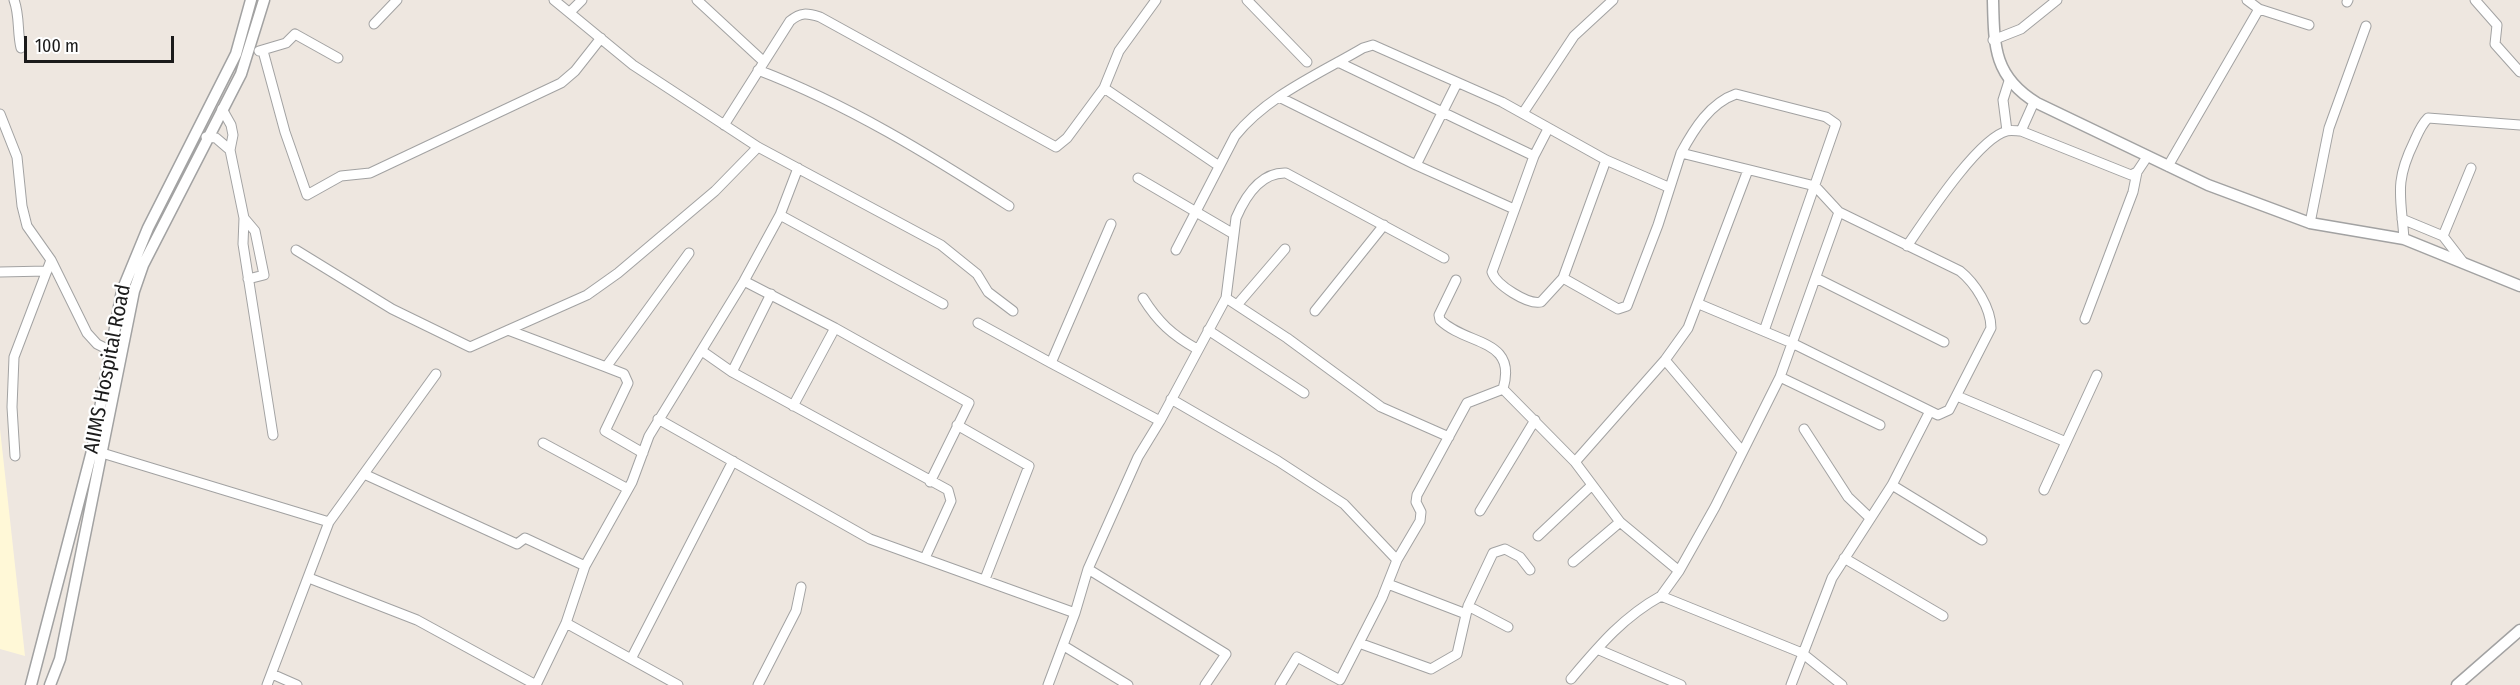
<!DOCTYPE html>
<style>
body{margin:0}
#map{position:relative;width:2520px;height:685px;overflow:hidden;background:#eee7e0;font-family:"Fira Sans Condensed",sans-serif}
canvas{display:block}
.scale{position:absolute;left:24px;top:36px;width:150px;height:27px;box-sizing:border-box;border:3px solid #1b1b1b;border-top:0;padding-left:8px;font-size:18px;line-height:21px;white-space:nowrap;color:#1b1b1b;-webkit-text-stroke:4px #fff;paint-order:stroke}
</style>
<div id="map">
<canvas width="2520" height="685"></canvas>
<div class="scale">100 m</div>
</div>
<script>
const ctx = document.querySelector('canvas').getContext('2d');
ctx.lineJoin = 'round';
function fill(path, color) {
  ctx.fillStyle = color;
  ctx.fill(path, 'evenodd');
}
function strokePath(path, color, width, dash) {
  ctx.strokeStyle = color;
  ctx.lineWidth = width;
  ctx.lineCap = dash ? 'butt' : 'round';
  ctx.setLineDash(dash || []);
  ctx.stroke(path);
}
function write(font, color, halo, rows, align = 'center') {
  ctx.font = font + ' "Fira Sans Condensed",sans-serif';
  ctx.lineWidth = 4.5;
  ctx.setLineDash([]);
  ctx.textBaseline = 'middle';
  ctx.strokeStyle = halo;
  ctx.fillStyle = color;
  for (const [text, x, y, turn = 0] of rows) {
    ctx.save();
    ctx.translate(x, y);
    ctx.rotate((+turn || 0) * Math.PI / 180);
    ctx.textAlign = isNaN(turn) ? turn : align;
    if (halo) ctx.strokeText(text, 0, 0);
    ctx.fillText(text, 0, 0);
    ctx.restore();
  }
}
fill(new Path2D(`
 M0 429 25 656 0 649Z`), '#fff8d7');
const minor = new Path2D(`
 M14 0C20 16 17 32 21 48
 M554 0 633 65 758 147 941 245 977 274 988 292 1013 311
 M697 0 763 61
 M1247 0 1307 62
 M2247 0 2259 9 2309 25
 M2475 0 2497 25 2495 44 2520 72
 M2347 2 2348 0
 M570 12 582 0
 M374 24 397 0
 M1993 40 2021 29 2057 0
 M259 51 286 43 295 34 338 58
 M263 51 285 132 307 195 341 176 370 173 561 83 575 71 601 38
 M1338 62 1534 156
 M758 70C847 104 930 155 1009 206
 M1104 88 1219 166
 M1279 97 1416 165 1514 209
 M222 109 231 125 233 135 230 150 244 218 243 244 273 435
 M1523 113 1574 36 1613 0
 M0 114 17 157 22 206 27 226 51 260 87 333 97 344 109 350
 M724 125 790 21C801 12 807 13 820 17L1056 147 1067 138 1104 88 1119 51 1156 0
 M1548 129 1534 156 1492 272C1496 285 1528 305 1541 302L1563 278 1606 160
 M2007 131 2003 100 2009 81
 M2021 131 2034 102
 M206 137 216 138 230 150
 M1681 153C1694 129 1710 103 1736 94L1826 117 1836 124 1764 331
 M1416 165 1457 83
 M2168 166 2259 9
 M1138 178 1232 233
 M780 215 943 304
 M244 218 255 231 264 275 248 279
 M2402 219 2443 236 2463 262
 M2310 223 2329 128 2366 26
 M1111 224 1051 363 1160 421
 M2443 236 2471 168
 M2404 239C2401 196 2394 183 2414 142 2418 133 2421 125 2428 118L2520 125
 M1907 246C1925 220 1978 138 2007 131 2011 130 2017 131 2021 131L2131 175 2137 172 2147 157
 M296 250 392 309 470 347 587 295 618 273 715 191 758 147
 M1176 250 1235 136C1267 96 1319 74 1363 48L1373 45 1502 102 1606 160 1668 187
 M0 272 47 271
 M1563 278 1618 309 1627 306 1658 225 1681 153 1815 186 1839 212 1960 271C1975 283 1991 308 1991 328L1949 410 1938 415 1792 343 1699 304
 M1816 278 1944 342
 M744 281 835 328 969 403 930 482
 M1143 298C1158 322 1172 335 1197 349
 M1226 298 1287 338 1381 407 1449 437
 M1237 305 1285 249
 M1315 311 1384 225
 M2085 319 2133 192 2137 172
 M978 323 1051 363
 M508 330 606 367
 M1208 330 1304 393
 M702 351 732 372 948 490 951 501 925 558
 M1665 360 1742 451
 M732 372 771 294
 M1780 377 1880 425
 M1503 389 1575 462 1620 522 1679 571
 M1957 396 2066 442
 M1171 399 1278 461 1344 504 1397 560
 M793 406 835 328
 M658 419 870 539 1075 613 1048 685
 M957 425 1029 466 985 579
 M1804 429 1848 497 1870 518
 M543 443 628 489
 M102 453 329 522 267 685
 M643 453 605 431 628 383 624 374 606 367 689 253
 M15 456 12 407 14 357 51 260
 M1575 462 1665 360 1688 328 1748 170
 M364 474 517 544 525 538 585 566
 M1892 485 1982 540
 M2044 490 2097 375
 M1480 511 1535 420
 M329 522 436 374
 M1538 536 1591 486
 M1844 558 1943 616
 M1573 562 1620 522
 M1088 569 1226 654 1205 685
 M309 578 417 620 536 685
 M1388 584 1466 614
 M1661 596 1679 571 1715 507 1780 377 1839 212
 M1468 606 1508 627
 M1075 613 1088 569 1138 457 1160 421 1226 298 1236 218C1245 197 1261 172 1286 173L1444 258
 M566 623 678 685
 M1359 643 1431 669 1457 654 1468 606 1493 553 1505 549 1520 557 1530 570
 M1064 646 1128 685
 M1597 649 1681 685
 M631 659 733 461
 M272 674 297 685
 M1571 679C1599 646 1623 617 1661 596L1802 653 1842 685
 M536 685 566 623 585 566 632 482 649 436 744 281 780 215 798 168
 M758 685 796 611 801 587
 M1280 685 1297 657 1340 680 1382 598 1397 560 1420 521 1421 512 1416 502 1417 495 1467 403 1503 389C1518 338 1467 346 1440 320L1439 315 1456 280
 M1791 685 1832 578 1892 485 1930 411`);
const tertiary = new Path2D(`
 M1993 0C1994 47 1994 77 2037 103L2208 185 2310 223 2404 239 2520 286
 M31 685 92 451 122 291 148 228 236 54 251 0
 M50 685 60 659 134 291 143 265 241 74 264 0
 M2457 685 2520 630`);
strokePath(minor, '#a2a2a2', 11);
strokePath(tertiary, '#a2a2a2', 13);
strokePath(minor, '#fff', 9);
strokePath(tertiary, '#fff', 10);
write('21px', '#1b1b1b', '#fff', [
 ["AIIMS Hospital Road",108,369,-79]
]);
</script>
